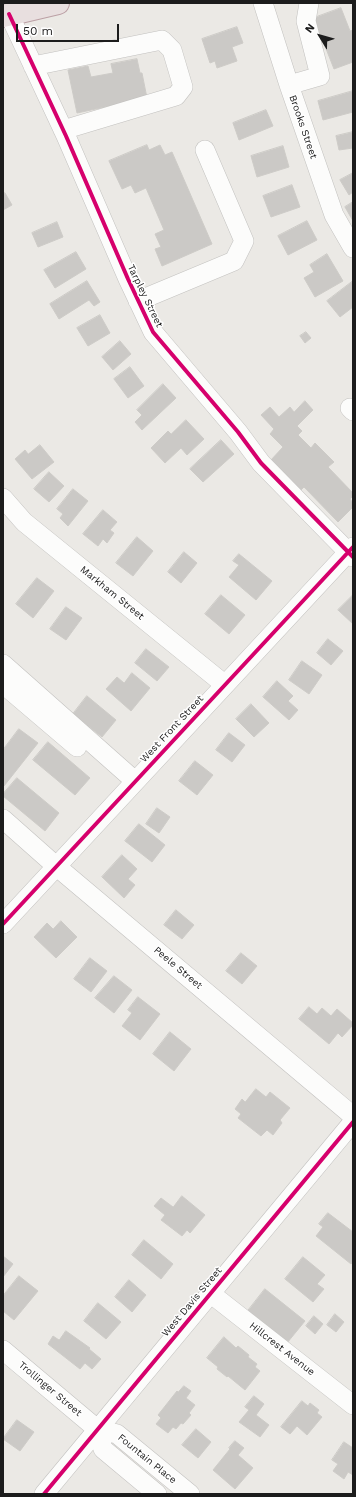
<!DOCTYPE html>
<style>
body{margin:0}
#map{position:relative;width:356px;height:1497px;overflow:hidden;background:#ebe9e5;font-family:"Work Sans",sans-serif}
canvas{display:block}
.frame{position:absolute;inset:0;border:4px solid #1c1c1c;pointer-events:none}
.north{position:absolute;left:300px;top:16px;width:40px;height:40px;-webkit-text-stroke:3px #fff;paint-order:stroke;rotate:307deg;font-size:11px;font-weight:700;line-height:16px;text-align:center;color:#1c1c1c}
.north::after{content:'';display:block;margin:auto;width:14px;height:18px;background:#1c1c1c;clip-path:polygon(50% 0,100% 100%,50% 72%,0 100%)}
.scale{position:absolute;left:16px;top:24px;width:103px;height:18px;box-sizing:border-box;border:2px solid #1c1c1c;border-top:0;padding-left:5px;font-size:12px;line-height:14px;white-space:nowrap;color:#1c1c1c;-webkit-text-stroke:3px #fff;paint-order:stroke}
</style>
<div id="map">
<canvas width="356" height="1497"></canvas>
<div class="frame"></div>
<div class="north">N</div>
<div class="scale">50 m</div>
</div>
<script>
const ctx = document.querySelector('canvas').getContext('2d');
ctx.lineJoin = 'round';
function fill(path, color) {
  ctx.fillStyle = color;
  ctx.fill(path, 'evenodd');
}
function strokePath(path, color, width, dash) {
  ctx.strokeStyle = color;
  ctx.lineWidth = width;
  ctx.lineCap = dash ? 'butt' : 'round';
  ctx.setLineDash(dash || []);
  ctx.stroke(path);
}
function write(font, color, halo, rows, align = 'center') {
  ctx.font = font + ' "Work Sans",sans-serif';
  ctx.lineWidth = 3;
  ctx.setLineDash([]);
  ctx.textBaseline = 'middle';
  ctx.strokeStyle = halo;
  ctx.fillStyle = color;
  for (const [text, x, y, turn = 0] of rows) {
    ctx.save();
    ctx.translate(x, y);
    ctx.rotate((+turn || 0) * Math.PI / 180);
    ctx.textAlign = isNaN(turn) ? turn : align;
    if (halo) ctx.strokeText(text, 0, 0);
    ctx.fillText(text, 0, 0);
    ctx.restore();
  }
}
const building = new Path2D(`
 M341 8 350 31 353 30V62L334 69 314 18Z
 M237 27 243 43 232 47 237 61 217 68 215 61 210 63 202 39Z
 M137 59 140 73H142L147 98 77 113 68 70 88 66 91 77 113 73 111 64Z
 M353 91V112L323 120 318 101Z
 M266 110 273 126 239 140 233 123Z
 M353 132V148L339 150 336 136Z
 M147 145 149 150 160 145 165 155 172 152 212 244 162 266 155 249 161 247 155 234 164 230 146 188 135 193 131 185 122 189 109 161Z
 M283 146 289 167 257 177 251 156Z
 M353 173V192L349 195 340 180Z
 M292 185 300 207 271 217 263 196Z
 M5 193 12 205 3 210V194Z
 M353 202V221L345 207Z
 M307 221 317 240 288 255 278 236Z
 M57 222 63 237 38 247 32 233Z
 M76 252 86 269 55 288 44 270Z
 M327 254 343 281 315 297 304 278 314 272 310 265Z
 M87 281 100 302 94 306 89 300 59 319 50 304Z
 M353 281V307L340 317 327 301Z
 M100 315 110 333 88 346 77 328Z
 M306 332 311 338 305 343 300 336Z
 M120 341 131 354 113 370 102 357Z
 M130 367 144 386 128 398 114 379Z
 M163 384 176 398 142 430 135 422 142 415 137 410Z
 M305 401 313 410 297 426 302 431 298 435 311 448 315 443 334 462 328 467 353 493V496L350 499 353 503V507L338 522 304 487 295 496 270 461 283 447 270 434 274 429 261 415 270 407 279 417 290 407 294 412Z
 M186 420 204 439 187 455 181 448 165 463 151 448 168 431 171 434Z
 M221 440 234 454 203 482 190 469Z
 M40 445 54 462 32 479 15 459 25 450 28 454Z
 M49 472 64 486 49 502 34 489Z
 M73 489 88 501 68 526 60 518 63 514 57 509Z
 M103 510 117 522 110 530 114 533 107 543 103 539 98 546 83 534Z
 M137 537 153 551 133 576 116 563Z
 M184 552 197 563 181 583 168 572Z
 M239 554 272 581 256 600 229 577 239 565 233 561Z
 M37 578 54 591 33 618 16 604Z
 M221 595 245 615 229 634 205 614Z
 M353 595V624L338 610Z
 M66 607 82 618 66 640 50 629Z
 M328 639 343 651 331 665 317 653Z
 M146 649 169 667 157 681 135 663Z
 M302 661 322 675 309 694 289 680Z
 M132 673 150 688 131 711 106 689 117 677 124 683Z
 M277 681 293 696 288 701 298 710 289 720 263 697Z
 M87 696 116 720 102 737 73 714Z
 M251 704 269 723 254 737 236 719Z
 M19 729 38 743 4 786 3 785V750Z
 M229 733 245 745 232 762 216 750Z
 M48 742 90 778 75 795 33 760Z
 M195 761 213 775 197 795 179 781Z
 M17 778 59 813 45 831 3 796V794Z
 M157 808 170 817 159 833 146 824Z
 M139 824 165 845 152 862 125 841Z
 M122 855 137 869 128 879 135 885 124 898 102 877Z
 M176 910 194 925 182 939 164 925Z
 M61 921 77 937 56 958 34 937 47 923 53 929Z
 M241 953 257 966 242 984 226 971Z
 M90 958 107 971 91 992 74 979Z
 M114 976 132 990 114 1013 95 998Z
 M138 997 160 1014 140 1040 122 1026 132 1013 128 1010Z
 M309 1007 317 1014 322 1008 331 1016 337 1009 353 1023V1025L342 1037 338 1033 329 1044 299 1019Z
 M170 1032 191 1049 174 1071 153 1054Z
 M256 1089 266 1097 270 1092 290 1108 280 1120 282 1123 273 1135 267 1130 261 1136 238 1118 241 1114 235 1109 242 1099 245 1102Z
 M182 1196 205 1215 190 1233 187 1230 182 1236 161 1220 165 1215 154 1206 161 1198 173 1207Z
 M328 1213 353 1232V1261L351 1264 316 1236 323 1227 319 1224Z
 M144 1240 173 1264 161 1279 132 1255Z
 M3 1256 13 1264 3 1277Z
 M303 1257 325 1275 317 1284 324 1289 313 1302 285 1279Z
 M19 1276 38 1291 14 1320 3 1311V1296Z
 M129 1280 146 1295 132 1312 115 1297Z
 M265 1289 305 1321 287 1343 247 1312Z
 M98 1303 121 1322 106 1339 84 1321Z
 M335 1314 344 1322 336 1332 327 1325Z
 M314 1316 323 1324 315 1334 306 1326Z
 M66 1331 90 1348 89 1349 101 1359 92 1369 85 1363 80 1369 48 1344 53 1336 59 1340Z
 M224 1337 236 1348 238 1346 249 1355 248 1357 257 1364 255 1367 260 1371 245 1390 228 1376 227 1377 217 1369 218 1367 207 1358Z
 M184 1386 191 1391 186 1398 195 1405 189 1413 191 1415 183 1424 181 1423 176 1429 173 1427 168 1433 156 1424 161 1418 158 1415 177 1391 178 1392Z
 M254 1396 264 1404 256 1415 269 1425 260 1437 239 1422 249 1410 245 1407Z
 M302 1401 308 1406 310 1403 319 1410 317 1413 322 1417 307 1435 297 1426 290 1434 281 1427Z
 M17 1420 34 1432 20 1451 3 1439Z
 M196 1429 211 1442 198 1458 182 1445Z
 M235 1441 244 1448 238 1455 253 1468 235 1489 213 1470 230 1449 229 1448Z
 M344 1442 353 1448V1475L348 1472 344 1479 333 1471 338 1464 332 1460Z`);
fill(building, '#cbc9c6');
strokePath(building, '#cdcbc7', 1);
const minor = new Path2D(`
 M263 3 289 85 334 215 353 248
 M9 14 66 136 128 279 153 332 238 432 261 463 353 557
 M33 66 162 40 172 50 183 87 176 96 63 130
 M289 85 320 76 306 21 309 3
 M138 301 234 261 244 241 205 150
 M350 408 353 411
 M3 498 24 522 224 684
 M3 664 135 781
 M3 684 77 747
 M3 819 56 866 353 1116
 M3 924 353 547
 M210 1293 353 1405
 M3 1350 97 1429 117 1434 190 1494
 M97 1429 103 1449 157 1494
 M44 1494 353 1122`);
const highway = new Path2D(`
 M3 16 58 3`);
strokePath(minor, '#c2c1bf', 20);
strokePath(highway, '#bca0a5', 24);
strokePath(minor, '#fcfcfb', 19);
strokePath(highway, '#e8dfdf', 22);
strokePath(new Path2D(`
 M9 14 66 136 128 279 153 332 238 432 261 463 353 557
 M3 924 353 547
 M44 1494 353 1122`), '#d6006c', 4);
write('10px', '#1c1c1c', '#fff', [
 ["Brooks Street",303,127,71],
 ["Tarpley Street",145,296,64],
 ["Markham Street",112,593,39],
 ["West Front Street",172,729,-47],
 ["Peele Street",178,968,40],
 ["West Davis Street",192,1302,-50],
 ["Hillcrest Avenue",282,1349,38],
 ["Trollinger Street",50,1389,40],
 ["Fountain Place",147,1459,39]
]);
</script>
